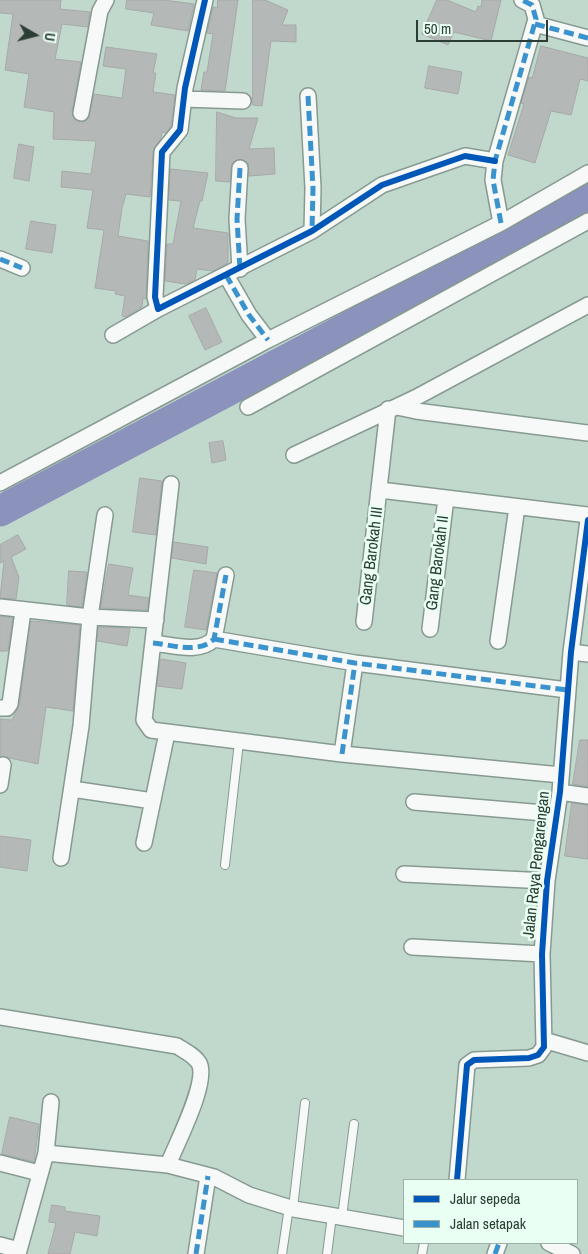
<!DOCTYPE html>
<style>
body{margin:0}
#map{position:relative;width:588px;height:1254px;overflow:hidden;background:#c1d9cd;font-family:"Archivo Narrow",sans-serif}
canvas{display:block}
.legend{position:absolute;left:403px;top:1179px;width:175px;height:65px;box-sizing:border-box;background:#e9fff3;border:1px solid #9db1a7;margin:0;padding:6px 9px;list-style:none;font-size:15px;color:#2b3d34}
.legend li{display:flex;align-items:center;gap:10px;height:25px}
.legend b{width:25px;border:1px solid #9db1a7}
.north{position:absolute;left:10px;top:10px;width:50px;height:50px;-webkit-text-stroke:4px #e9fff3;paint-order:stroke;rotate:98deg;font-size:14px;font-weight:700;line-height:20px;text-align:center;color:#2b3d34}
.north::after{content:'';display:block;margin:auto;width:18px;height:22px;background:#2b3d34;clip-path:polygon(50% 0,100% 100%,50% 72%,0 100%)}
.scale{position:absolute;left:416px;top:20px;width:132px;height:22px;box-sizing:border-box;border:2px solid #2b3d34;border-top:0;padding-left:6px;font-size:15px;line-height:18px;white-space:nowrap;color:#2b3d34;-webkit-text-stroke:4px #e9fff3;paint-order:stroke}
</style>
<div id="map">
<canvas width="588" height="1254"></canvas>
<ul class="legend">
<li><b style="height:6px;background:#0057b8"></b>Jalur sepeda</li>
<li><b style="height:6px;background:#3b93ce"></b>Jalan setapak</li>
</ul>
<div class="north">U</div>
<div class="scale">50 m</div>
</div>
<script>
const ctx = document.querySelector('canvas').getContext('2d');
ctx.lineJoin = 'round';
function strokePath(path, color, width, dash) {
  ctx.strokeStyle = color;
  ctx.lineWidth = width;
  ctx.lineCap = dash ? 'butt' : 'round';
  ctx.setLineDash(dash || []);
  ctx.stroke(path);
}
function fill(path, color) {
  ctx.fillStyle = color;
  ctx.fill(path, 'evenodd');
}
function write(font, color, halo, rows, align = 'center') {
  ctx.font = font + ' "Archivo Narrow",sans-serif';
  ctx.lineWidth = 5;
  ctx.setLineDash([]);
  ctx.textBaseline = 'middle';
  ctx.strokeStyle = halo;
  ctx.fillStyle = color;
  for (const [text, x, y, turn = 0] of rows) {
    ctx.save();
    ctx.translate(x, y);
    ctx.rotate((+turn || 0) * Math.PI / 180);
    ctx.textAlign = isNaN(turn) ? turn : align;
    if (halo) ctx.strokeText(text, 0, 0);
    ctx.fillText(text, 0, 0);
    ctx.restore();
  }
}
strokePath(new Path2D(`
 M0 511 339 332 588 196`), '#8b92bb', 31);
const building = new Path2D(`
 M0 0H61L60 9 90 12 88 27 62 24 55 59 81 62 72 111 75 120 84 122 88 119 94 94 122 98 126 69 103 66 106 47 157 54 153 73H156L153 92 175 95 171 126 166 133 162 132 161 138 153 151 150 197 126 194 122 208 118 236 148 241 146 299 143 298 142 307 126 317 122 316 125 296 115 294 116 291 95 288 104 230 87 228 93 190 61 187 62 171 91 174 96 141 53 139 54 112 24 107 29 74 5 70 13 14 0 13Z
 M127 0H164L194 4 188 31 151 25 154 13 126 9Z
 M218 0H238L225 91 201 90 204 72H207L213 34 207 33 213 7 217 8Z
 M253 0H265L288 10 282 25H296V42L271 41 262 106 253 105Z
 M437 0H447L476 12 478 6 481 7 482 0H501L491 41 454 32 448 45 422 34Z
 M541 46 588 58V81L580 79 571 115 551 111 535 163 508 155 524 104 521 103 529 77 532 78Z
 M429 66 462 72 458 94 425 88Z
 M217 112 236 118H258L249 149 274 148 275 174 249 176 248 163 240 159 232 163 230 182 216 181Z
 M19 144 34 147 29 181 14 178Z
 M171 169 208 173 202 201H200L193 228 228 233V263L213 271 197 269 195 280 186 284 165 281 167 244H173L181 201 169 200Z
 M31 221 56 225 52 253 26 249Z
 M206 308 222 342 205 350 189 316Z
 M223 441 226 460 212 463 209 443Z
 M140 478 162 481 156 535 133 532Z
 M18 535 26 549 11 557 19 577 16 599 0 598 4 561 0 563V545Z
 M174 542 208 547 206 564 172 558Z
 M109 564 133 568 128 595 149 598 147 610 101 608Z
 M194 570 217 573 206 630 185 627Z
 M69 571 87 572 82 607 67 605Z
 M0 616 13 618 8 651H0Z
 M31 621 80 625 73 711 46 707 38 764 0 756V719L12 720 19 706Z
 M99 627 130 628 127 646 97 641Z
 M161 659 186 663 182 689 157 686Z
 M580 740H588V787L573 784Z
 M572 803 588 805V859L565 856Z
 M0 836 31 840 27 871 0 867Z
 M10 1117 39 1124 34 1162 2 1154Z
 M52 1205 65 1207V1211L100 1216 97 1236 75 1232 70 1254H48L56 1223 49 1222Z`);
fill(building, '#b4b8b6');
strokePath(building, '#a6a9a8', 1);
const service = new Path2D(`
 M225 865 239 742
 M293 1208 305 1103
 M342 1217 354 1124
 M282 1254 289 1207
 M327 1254 332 1216
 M422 1254 424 1243`);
const minor = new Path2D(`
 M205 0 185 88 180 130 162 152 155 297 158 309 312 231 382 185 465 156 495 161
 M535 24 588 38
 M308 96 313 188 312 231
 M184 99 243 101
 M81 113 100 11 106 0
 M240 168 237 219 240 269
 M501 223 493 180 495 161 536 19 532 5 522 0
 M0 259 22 268
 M226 275 249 315 268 340
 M113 335 158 309
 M248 407 588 221
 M397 407 416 411 588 433
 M294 455 415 398 588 305
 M0 483 268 340 501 223 588 173
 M171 484 144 720 151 730 342 754 561 775
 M380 490 588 515
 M0 607 90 617 156 620
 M364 622 388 409
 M430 629 446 498
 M214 639 355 663 567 690
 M498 641 517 507
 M153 643C173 645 199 654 214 639L226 575
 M571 652 588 654
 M0 708H7L10 704 23 611
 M342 754 355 663
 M0 785 3 765
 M72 789 153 801
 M560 792 588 796
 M414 802 556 814
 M144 843 167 733
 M61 858 81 726 90 617 105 515
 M404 874 547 881
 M412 947 542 954
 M0 1017 177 1046C185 1051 194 1055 199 1063 209 1082 176 1144 168 1165
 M544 1040 588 1053
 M46 1153 51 1102
 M0 1163 39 1173
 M457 1180 467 1065 474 1060 529 1058 538 1055 544 1047 542 954 547 881 560 792 571 652 588 520
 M549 1243 572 1254
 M0 1245 19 1250
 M18 1254 46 1153 168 1165 214 1177 249 1195 294 1209 404 1228
 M196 1254 208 1176
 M495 1254 499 1243`);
strokePath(service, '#879a91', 10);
strokePath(minor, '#879a91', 18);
strokePath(service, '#f6f9f8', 8);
strokePath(minor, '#f6f9f8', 15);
strokePath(new Path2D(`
 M535 24 588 38
 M308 96 313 188 312 231
 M240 168 237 219 240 269
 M501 223 493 180 495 161 536 19 532 5 522 0
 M0 259 22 268
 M226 275 249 315 268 340
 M214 639 355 663 567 690
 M153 643C173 645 199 654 214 639L226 575
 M342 754 355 663
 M196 1254 208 1176
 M495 1254 499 1243`), '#3b93ce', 5, [10, 5]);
strokePath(new Path2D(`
 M205 0 185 88 180 130 162 152 155 297 158 309 312 231 382 185 465 156 495 161
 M457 1180 467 1065 474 1060 529 1058 538 1055 544 1047 542 954 547 881 560 792 571 652 588 520`), '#0057b8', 6);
write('16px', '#2b3d34', '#e9fff3', [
 ["Gang Barokah III",372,556,-83],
 ["Gang Barokah II",438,563,-83],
 ["Jalan Raya Pengarengan",537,865,-84]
]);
</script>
